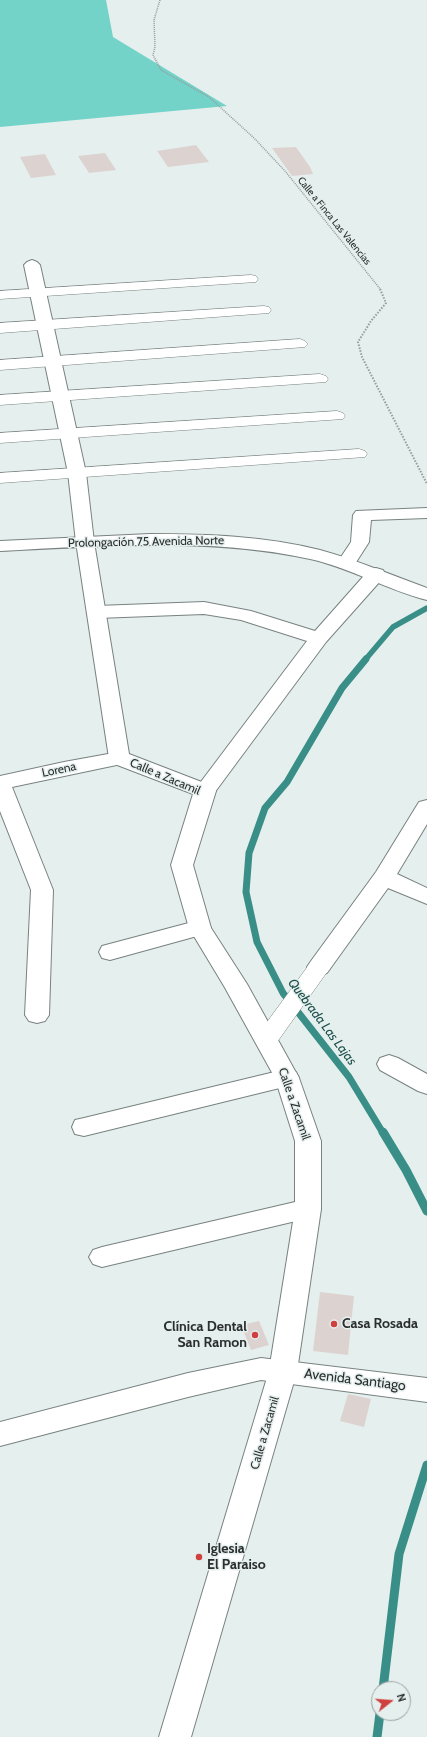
<!DOCTYPE html>
<meta charset="utf-8">
<style>
body{margin:0}
#map{position:relative;width:427px;height:1737px;overflow:hidden;background:#e5efee;font-family:Cabin,sans-serif}
canvas{display:block}
.north{position:absolute;left:371px;top:1681px;width:40px;height:40px;box-sizing:border-box;background:#e5efee;border:1px solid #9aa2a1;border-radius:50%;rotate:73deg;font-size:11px;font-weight:700;line-height:16px;text-align:center;color:#2a2e2d}
.north::after{content:'';display:block;margin:auto;width:14px;height:18px;background:#cf413e;clip-path:polygon(50% 0,100% 100%,50% 72%,0 100%)}
</style>
<div id="map">
<canvas width="427" height="1737"></canvas>
<div class="north">N</div>
</div>
<script>
const ctx = document.querySelector('canvas').getContext('2d');
ctx.lineJoin = 'round';
function fill(path, color) {
  ctx.fillStyle = color;
  ctx.fill(path, 'evenodd');
}
function strokePath(path, color, width, dash) {
  ctx.strokeStyle = color;
  ctx.lineWidth = width;
  ctx.lineCap = dash ? 'butt' : 'round';
  ctx.setLineDash(dash || []);
  ctx.stroke(path);
}
function write(font, color, halo, rows, align = 'center') {
  ctx.font = font + ' Cabin,sans-serif';
  ctx.lineWidth = 3;
  ctx.setLineDash([]);
  ctx.textBaseline = 'middle';
  ctx.strokeStyle = halo;
  ctx.fillStyle = color;
  for (const [text, x, y, turn = 0] of rows) {
    ctx.save();
    ctx.translate(x, y);
    ctx.rotate((+turn || 0) * Math.PI / 180);
    ctx.textAlign = isNaN(turn) ? turn : align;
    if (halo) ctx.strokeText(text, 0, 0);
    ctx.fillText(text, 0, 0);
    ctx.restore();
  }
}
fill(new Path2D(`
 M0 0H106L113 37 227 106 0 127Z`), '#73d3c9');
strokePath(new Path2D(`
 M365 660 393 627 427 608`), '#398f87', 5.5);
strokePath(new Path2D(`
 M366 659 342 688 287 782 265 808 249 853 246 892 257 942 283 993 349 1077 383 1133`), '#398f87', 7);
strokePath(new Path2D(`
 M383 1132 406 1170 427 1211
 M383 1689 399 1554 427 1465
 M377 1737 380 1713`), '#398f87', 9);
fill(new Path2D(`
 M196 145 209 162 168 167 157 151Z
 M296 147 310 167 313 174 292 176 272 148Z
 M105 153 116 170 89 173 78 156Z
 M45 154 56 175 31 178 20 157Z
 M320 1292 354 1296 348 1355 313 1351Z
 M259 1321 269 1345 251 1350 241 1325Z
 M348 1394 371 1399 364 1427 340 1421Z`), '#dcd3d1');
const pedestrian = new Path2D(`
 M251 275 256 276 258 279 256 282 0 299V291Z
 M264 306 269 307 271 310 269 313 0 333V323Z
 M300 339 305 341 308 344 305 347 0 370V360Z
 M320 374 326 376 328 379 326 382 0 405V395Z
 M337 411 343 413 345 416 343 419 0 443V433Z
 M359 449 365 451 367 454 365 457 0 483V473Z
 M319 959 327 962 330 967 327 972 275 1045 267 1047 259 1045 256 1039 259 1033 311 962Z`);
const minor = new Path2D(`
 M32 260 37 262 40 265 86 473 94 542 91 546 85 547 79 546 76 542 68 473 24 265 27 262Z
 M427 508V518L371 520 369 542 353 567 346 569 339 567 337 563 351 542 353 515 356 511Z
 M376 568 383 570 385 574 383 578 326 642 212 796 205 798 198 796 194 791 307 641 241 620 204 614 97 618 90 616 87 612 90 608 97 606 204 602 251 611 315 631 369 570Z
 M119 752 126 753 129 758 126 763 12 787 53 890 49 1015 45 1021 37 1023 29 1021 25 1015 31 890 0 811V776L64 762Z
 M427 800V824L397 874 427 888V904L388 888 327 973 319 975 311 973 307 967 311 961 376 872 419 802Z
 M200 920 208 923 211 928 208 933 110 960 102 958 99 952 102 946Z
 M389 1055 398 1058 427 1074V1094L418 1091 380 1070 377 1064 380 1058Z
 M287 1069 296 1072 299 1078 296 1084 84 1136 75 1134 72 1127 75 1120 84 1118Z
 M308 1199 317 1202 321 1209 317 1216 102 1267 93 1264 89 1257 93 1250 102 1247Z
 M261 1358 427 1378V1402L261 1380 188 1397 0 1446V1422L188 1373Z`);
const tertiary = new Path2D(`
 M85 537 91 538 94 542 129 754 212 786 216 791 193 865 211 928 247 984 299 1078 321 1141V1209L297 1371 191 1737H159L269 1371 295 1209V1141L275 1078 224 986 189 928 171 865 193 794 112 763 109 758 76 542 79 538Z`);
const secondary = new Path2D(`
 M150 534C207 534 264 536 320 550 357 560 391 575 427 588V600C387 590 351 568 310 559 208 537 103 546 0 551V541Z`);
strokePath(pedestrian, '#788280', 1);
strokePath(minor, '#788280', 2);
strokePath(tertiary, '#788280', 2);
strokePath(secondary, '#788280', 2);
strokePath(new Path2D(`
 M160 0 154 20 155 47 153 55 161 70 209 97 254 138 285 171 381 290`), '#969d9c', 1.5, [1, 1]);
strokePath(new Path2D(`
 M380 289 386 303 371 321 358 342 362 357 427 484`), '#969d9c', 2, [1.5, 1.5]);
fill(pedestrian, '#fff');
fill(minor, '#fff');
fill(tertiary, '#fff');
fill(secondary, '#fff');
for (const [x, y, r, color] of [
 [334,1324,4,"#cf413e"],
 [255,1335,4,"#cf413e"],
 [199,1557,4,"#cf413e"]
]) {
  const dot = new Path2D();
  dot.arc(x, y, r, 0, 2 * Math.PI);
  ctx.fillStyle = color;
  ctx.fill(dot);
  strokePath(dot, '#e5efee', 1.5);
}
write('10px', '#2a2e2d', '#e5efee', [
 ["Calle a Finca Las Valencias",334,221,51]
]);
write('12px', '#2a2e2d', '#e5efee', [
 ["Prolongación 75 Avenida Norte",146,542,-1],
 ["Lorena",59,770,-12],
 ["Calle a Zacamil",165,777,23],
 ["Calle a Zacamil",294,1104,71],
 ["Calle a Zacamil",265,1433,-74]
]);
write('italic 13px', '#1c4f4a', '#e5efee', [
 ["Quebrada Las Lajas",322,1022,53]
]);
write('bold 14px', '#2a2e2d', '#e5efee', [
 ["Casa Rosada",342,1324],
 ["Clínica Dental",247,1327,"right"],
 ["San Ramon",247,1343,"right"],
 ["Iglesia",207,1549],
 ["El Paraiso",207,1565]
], 'left');
write('14px', '#2a2e2d', '#e5efee', [
 ["Avenida Santiago",355,1380,7]
]);
</script>
